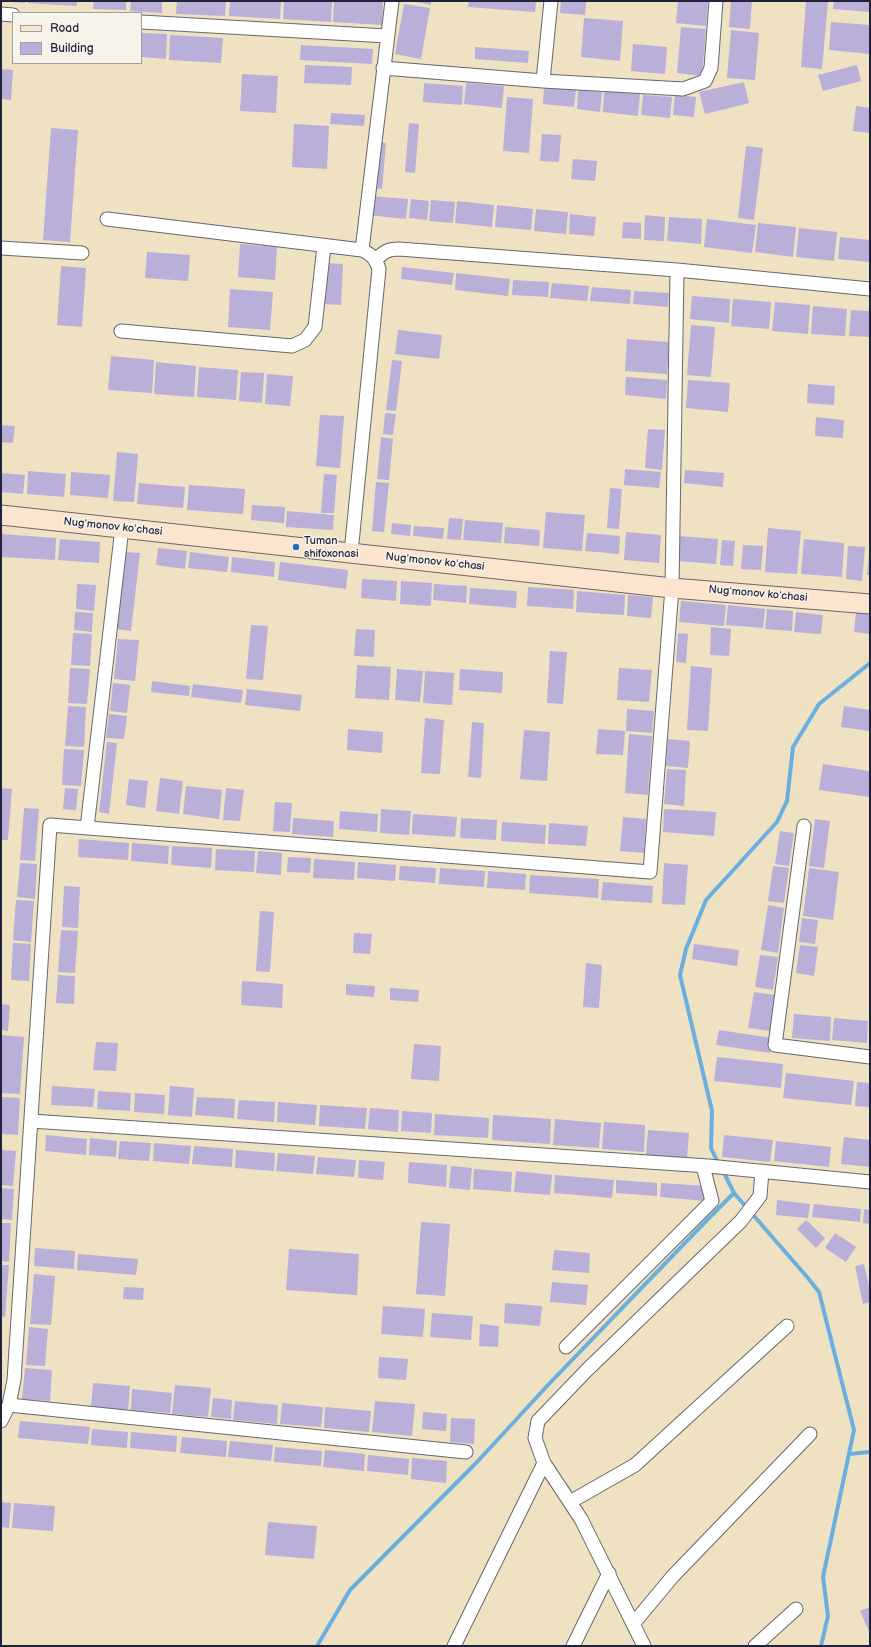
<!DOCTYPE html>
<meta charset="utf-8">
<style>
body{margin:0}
#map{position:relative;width:871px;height:1647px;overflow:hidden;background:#eee2c3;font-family:"Balsamiq Sans",sans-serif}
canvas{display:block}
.frame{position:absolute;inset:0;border:2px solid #22223b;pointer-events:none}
.legend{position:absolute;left:12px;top:12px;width:130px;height:52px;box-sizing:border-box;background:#f7f3e8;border:1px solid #a29fa3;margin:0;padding:5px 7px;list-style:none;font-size:12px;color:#22223b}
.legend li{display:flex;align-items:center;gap:8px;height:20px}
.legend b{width:20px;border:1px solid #a29fa3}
</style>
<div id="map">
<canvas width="871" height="1647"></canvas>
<div class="frame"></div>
<ul class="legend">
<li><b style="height:5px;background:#fce5cf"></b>Road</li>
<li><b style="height:11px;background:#b9afd9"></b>Building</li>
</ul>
</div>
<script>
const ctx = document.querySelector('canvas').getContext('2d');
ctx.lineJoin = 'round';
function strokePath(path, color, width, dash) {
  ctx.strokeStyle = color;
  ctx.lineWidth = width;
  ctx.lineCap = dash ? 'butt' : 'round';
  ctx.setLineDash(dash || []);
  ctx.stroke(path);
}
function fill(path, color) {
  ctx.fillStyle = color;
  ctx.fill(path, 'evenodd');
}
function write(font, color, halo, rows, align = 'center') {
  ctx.font = font + ' "Balsamiq Sans",sans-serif';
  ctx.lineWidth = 3;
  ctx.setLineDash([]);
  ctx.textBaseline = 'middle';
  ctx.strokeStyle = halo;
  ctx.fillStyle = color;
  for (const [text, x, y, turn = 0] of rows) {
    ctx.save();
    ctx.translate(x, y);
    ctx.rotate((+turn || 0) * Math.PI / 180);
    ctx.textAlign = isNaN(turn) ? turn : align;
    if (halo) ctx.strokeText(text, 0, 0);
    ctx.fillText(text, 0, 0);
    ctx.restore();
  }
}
strokePath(new Path2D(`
 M719 1165 711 1148 712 1111 680 975 686 949 706 900 777 822 787 801 793 747 819 704 870 663
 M734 1193 808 1278 819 1292 854 1430 823 1577 828 1616 821 1646
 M849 1454 870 1452
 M317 1646 350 1590 477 1462 548 1385 707 1220 734 1193 723 1171`), '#69b0e0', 4);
fill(new Path2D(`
 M12 1H26L25 3 12 2Z
 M28 1H77V6L28 3Z
 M94 1H126V10L93 9Z
 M131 1H162V13L130 11Z
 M177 1H226L225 16 176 14Z
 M230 1H281L280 19 229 16Z
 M284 1H332L331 22 283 19Z
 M334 1H383L382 25 333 22Z
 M412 1H431V5Z
 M469 1H536L535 12 468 7Z
 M561 1H586L585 15 560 13Z
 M678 1H708L706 26 676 23Z
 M731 1H752L750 29 729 27Z
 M806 1H828L822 69 801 67Z
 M834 1H870V12L833 9Z
 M404 4 430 8 421 59 395 54Z
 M584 18 623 21 620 61 581 57Z
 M831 22 870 25V54L829 50Z
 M681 27 706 29 702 76 677 73Z
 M731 30 759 33 755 80 727 78Z
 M141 33 167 34 166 59 141 57Z
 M170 35 223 38 221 63 169 60Z
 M633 44 667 47 665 74 631 71Z
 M301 45 373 49 372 64 300 60Z
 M475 47 529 51 528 63 475 59Z
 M305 65 352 67 351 85 304 83Z
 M857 65 861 81 823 91 818 75Z
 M1 69 13 70 11 100 1 99Z
 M242 74 278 76 276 113 240 111Z
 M744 82 749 103 705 114 699 92Z
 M424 83 463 86 462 105 423 102Z
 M466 83 504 86 502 108 464 104Z
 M544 88 576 90 574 107 543 104Z
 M578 90 602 92 600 112 577 109Z
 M604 91 640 94 638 116 603 112Z
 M643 95 672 97 670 118 641 115Z
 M675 95 696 97 694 117 673 115Z
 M507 97 533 99 529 153 503 151Z
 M856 106 870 108V133L853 131Z
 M331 113 365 115 364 126 330 124Z
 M409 123 419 124 415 173 405 172Z
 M294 124 329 126 327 169 292 167Z
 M51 128 78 130 70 242 43 240Z
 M542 134 561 135 559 162 540 161Z
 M377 142 386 143 382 189 373 188Z
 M746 146 763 148 754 220 738 218Z
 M573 159 597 161 595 181 571 179Z
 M369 196 408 199 406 219 367 215Z
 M411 199 429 201 427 220 409 218Z
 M431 200 455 202 453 223 429 221Z
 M457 201 494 205 492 227 455 223Z
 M497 205 533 209 531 230 495 227Z
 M536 209 568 212 566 234 534 231Z
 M570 214 596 217 594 236 569 234Z
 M645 215 665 217 664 241 644 240Z
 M669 217 702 219 701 244 667 241Z
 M707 219 756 225 752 253 704 247Z
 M623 222 641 223V239L622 238Z
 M758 223 796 227 793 257 755 252Z
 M799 228 837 232 834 261 796 257Z
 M840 237 870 240V262L838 259Z
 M240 244 277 247 275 280 238 277Z
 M147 252 190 255 188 281 145 278Z
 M325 263 343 264 341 305 323 304Z
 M61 266 86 268 82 327 57 325Z
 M402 267 454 273 452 285 401 279Z
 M456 273 510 279 508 296 455 290Z
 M513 280 549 282 548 297 512 295Z
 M552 283 589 286 587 301 550 298Z
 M592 287 631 290 630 304 590 301Z
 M230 289 273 292 270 330 228 327Z
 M634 291 669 293 668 307 633 304Z
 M692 296 730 299 729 323 690 319Z
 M733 299 771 302 769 329 731 326Z
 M775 302 810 305 808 334 772 331Z
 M813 306 847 309 845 336 811 334Z
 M851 310 870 311V337L849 336Z
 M691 325 715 327 711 377 687 375Z
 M398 330 442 335 439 359 395 354Z
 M627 339 669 342 667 374 625 371Z
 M111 356 154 360 152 393 108 390Z
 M392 360 402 361 396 411 386 410Z
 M156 362 196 366 194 397 154 394Z
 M199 367 238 370 236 400 197 397Z
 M241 372 264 373 262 403 239 401Z
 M267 374 293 376 290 406 265 404Z
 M626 377 667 380 666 399 625 395Z
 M688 380 730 383 728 412 686 408Z
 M808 384 835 386 834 405 807 403Z
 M385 413 396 414 393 435 383 434Z
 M320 415 344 416 340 468 316 466Z
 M816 417 844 420 843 438 815 436Z
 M1 425 15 426 13 443 1 442Z
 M648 429 665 430 662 470 645 468Z
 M381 437 393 439 389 480 377 479Z
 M117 452 138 454 134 502 113 501Z
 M625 469 661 472 659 488 624 485Z
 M685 470 724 473 723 487 684 483Z
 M28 471 66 474 64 497 27 494Z
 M71 472 110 475 108 498 70 495Z
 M1 473 25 475 23 494 1 492Z
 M324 474 337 475 334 513H321Z
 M376 482 389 483 384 532 372 531Z
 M139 483 185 487 183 508 137 504Z
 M189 485 245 489 243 514 187 510Z
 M610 488 622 489 619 529 607 528Z
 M252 505 285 507 284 523 251 520Z
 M287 511 334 515 333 530 286 527Z
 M546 512 585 515 582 551 543 548Z
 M449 518 463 519 461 540 447 539Z
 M465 520 503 523 501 543 463 540Z
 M392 523 411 525 410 536 391 534Z
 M414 526 444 528 443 539 413 536Z
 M505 527 540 530 539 546 504 543Z
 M768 528 801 531 797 574 765 572Z
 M626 532 661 535 659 563 624 560Z
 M587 533 620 536 619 554 585 551Z
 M2 534 56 538 55 560 1 557Z
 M678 536 718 539 716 564 676 561Z
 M60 539 100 542 99 563 58 560Z
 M804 539 844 543 842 577 801 574Z
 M722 540 735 541 733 566 720 565Z
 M743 545 763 546 761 570 741 569Z
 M848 546 865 547 862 581 846 579Z
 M158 548 187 551 185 569 156 565Z
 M125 552 140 553 131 631 116 629Z
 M190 552 229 557 227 572 188 568Z
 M232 557 275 562 274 577 231 572Z
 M869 557H870V575H867Z
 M280 562 348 570 346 589 278 580Z
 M362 579 397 581 396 601 361 598Z
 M401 581 432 583 431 606 400 604Z
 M77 584 96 585 94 611 76 609Z
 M434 584 467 586 466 603 433 600Z
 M528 587 574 590 573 609 527 606Z
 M470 588 517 591 516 608 469 604Z
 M577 591 625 595 624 615 576 612Z
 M628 595 653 597 651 618 627 616Z
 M681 601 726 605 724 626 679 622Z
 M728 605 765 609 763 628 726 625Z
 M767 609 793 611 792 631 765 629Z
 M75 612 93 613 92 632 74 630Z
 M796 612 823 615 821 634 794 632Z
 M856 612 870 613V634L854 632Z
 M251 625 268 626 263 680 246 679Z
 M711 627 731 629 729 656 710 655Z
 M356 629 375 630 374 657 354 656Z
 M73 633 92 634 90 666 71 665Z
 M678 633 688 634 686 663 676 662Z
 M118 639 139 640 135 681 114 679Z
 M550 651 567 652 563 704 547 703Z
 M357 665 391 667 389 700 355 698Z
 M691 666 712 668 708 731 687 730Z
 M70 668 90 669 87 704 68 703Z
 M619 668 652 670 649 702 617 700Z
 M397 669 423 671 420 702 395 700Z
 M460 669 503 672 502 693 459 690Z
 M425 671 454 673 452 705 423 703Z
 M152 681 190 686 189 696 151 692Z
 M113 683 130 685 127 713 110 711Z
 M193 684 243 690 241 703 191 697Z
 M247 689 302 695 300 711 245 705Z
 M68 706 86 707 84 747 65 746Z
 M844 706 870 710V731L841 727Z
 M627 709 654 711 652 733 626 731Z
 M109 714 127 716 124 739 106 738Z
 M425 718 444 720 440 774 421 773Z
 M472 722 484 723 481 778 468 777Z
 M348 729 383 732 382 753 347 750Z
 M598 729 625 731 623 755 596 754Z
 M524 730 550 732 547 781 520 779Z
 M629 734 652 736 648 795 625 793Z
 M668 739 690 741 688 768 666 766Z
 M107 742 117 743 109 814 99 812Z
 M64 749 84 750 81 786 62 785Z
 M823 764 870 771V797L819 790Z
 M667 769 686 770 684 806 664 804Z
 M160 778 183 781 179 814 156 811Z
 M129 779 148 781 145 808 126 805Z
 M186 786 222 790 219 819 183 814Z
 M1 788 12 789 8 840H1Z
 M65 788 78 789 76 810 63 809Z
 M226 788 244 790 240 821 223 820Z
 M275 802 292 803 290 832 273 831Z
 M24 808 39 809 35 861 20 860Z
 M381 809 411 811 409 835 380 833Z
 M664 809 716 812 714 836 663 832Z
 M340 811 378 814 377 832 339 829Z
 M413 814 457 817 455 837 412 834Z
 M623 817 646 819 644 853 620 851Z
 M293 818 334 821 333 837 292 834Z
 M461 818 497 820 496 840 460 838Z
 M815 819 830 821 824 868 809 866Z
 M502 822 546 825 545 844 501 841Z
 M549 823 588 826 586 846 548 844Z
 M780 831 794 833 789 866 775 864Z
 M79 839 129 843 128 860 78 857Z
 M132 843 169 846 168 864 131 861Z
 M172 846 212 848 211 868 171 865Z
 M216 849 255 851 254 872 215 870Z
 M258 851 282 853 281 875 256 873Z
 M288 857 311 858 310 873 287 872Z
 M314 859 355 862 354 880 313 878Z
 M358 862 396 865 395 881 357 878Z
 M20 863 37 864 35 899 17 897Z
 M664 863 688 865 685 905 662 904Z
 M400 866 436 868 435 883 399 880Z
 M773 866 789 868 784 903 768 901Z
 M440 868 485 871 484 887 439 884Z
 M809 868 839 872 833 920 803 916Z
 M488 871 526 874 525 890 487 888Z
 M530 875 599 879 598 898 529 893Z
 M603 882 653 886 652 903 601 900Z
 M64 886 80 887 78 928 62 927Z
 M16 900 34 901 31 942 13 940Z
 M768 905 784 908 778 953 761 950Z
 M260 911 274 912 270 972 256 971Z
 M802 918 818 920 815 944 799 942Z
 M61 930 78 931 75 973 58 972Z
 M354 933 372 934 370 954 353 953Z
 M13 943 31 944 29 981 11 980Z
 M694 944 739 950 737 966 692 959Z
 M800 945 818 947 814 976 796 973Z
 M760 955 778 957 773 990 755 987Z
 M586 963 602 965 599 1008 583 1007Z
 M58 975 75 976 74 1004 56 1003Z
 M242 981 283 984 282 1008 241 1005Z
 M346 984 375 986 374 997 346 995Z
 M390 988 419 990 418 1002 390 1000Z
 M754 992 775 995 770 1031 748 1028Z
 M1 1004 10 1005 8 1031 1 1030Z
 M794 1014 831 1017 830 1041 792 1038Z
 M834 1018 868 1021 867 1043 832 1040Z
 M719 1030 772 1038 770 1053 716 1045Z
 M1 1035 24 1037 20 1094 1 1093Z
 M96 1042 118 1043 116 1071 93 1070Z
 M414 1044 441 1046 439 1081 411 1079Z
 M717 1057 783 1064 781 1088 714 1081Z
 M786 1073 854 1081 851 1105 783 1098Z
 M857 1082 870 1083V1107L855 1106Z
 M52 1086 95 1089 93 1107 51 1105Z
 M170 1086 194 1088 192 1117 168 1115Z
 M98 1091 131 1093 130 1111 97 1109Z
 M135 1093 165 1095 164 1114 134 1112Z
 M1 1097 20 1098 18 1135 1 1134Z
 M197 1097 235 1099 234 1118 195 1115Z
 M239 1100 275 1102 274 1122 237 1119Z
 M278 1102 317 1105 315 1125 277 1122Z
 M320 1105 367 1108 365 1129 319 1126Z
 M370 1108 399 1110 398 1132 368 1129Z
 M402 1111 432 1113 431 1133 401 1131Z
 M435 1114 489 1118 488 1138 434 1135Z
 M493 1115 551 1119 550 1144 492 1140Z
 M555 1119 601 1123 599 1148 553 1145Z
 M604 1122 645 1125 644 1152 602 1149Z
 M648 1130 689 1133 687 1159 646 1156Z
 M46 1135 87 1139 86 1155 45 1151Z
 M724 1135 773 1140 770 1162 722 1157Z
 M844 1137 870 1140V1167L841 1164Z
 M90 1138 117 1141 116 1157 89 1155Z
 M120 1141 151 1143 149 1161 118 1159Z
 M776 1141 831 1147 829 1167 774 1161Z
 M154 1143 191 1146 189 1164 153 1161Z
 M194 1146 233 1149 232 1167 192 1164Z
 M1 1150 16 1151 13 1186 1 1185Z
 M236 1150 275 1153 274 1171 235 1168Z
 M278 1153 315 1156 313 1174 276 1171Z
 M318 1157 356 1160 354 1177 316 1174Z
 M359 1160 385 1162 383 1180 358 1178Z
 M409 1162 447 1165 446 1187 408 1183Z
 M451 1166 472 1168 470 1190 449 1188Z
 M474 1169 512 1172 511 1192 473 1189Z
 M516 1171 552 1175 550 1195 514 1192Z
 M555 1175 614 1180 612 1198 554 1193Z
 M616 1180 657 1183V1196L616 1193Z
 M661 1183 706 1186 705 1201 660 1197Z
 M1 1188 14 1189 12 1220 1 1219Z
 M777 1200 810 1204 808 1218 776 1215Z
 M814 1204 861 1209 860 1222 812 1217Z
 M864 1209 870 1210V1224L863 1223Z
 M806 1220 825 1238 816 1248 797 1229Z
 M421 1222 450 1224 445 1296 416 1294Z
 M1 1223H11L9 1262 1 1261Z
 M835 1233 856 1247 846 1262 825 1248Z
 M35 1248 75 1251 74 1269 34 1266Z
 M289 1249 359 1254 357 1295 286 1290Z
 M554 1250 590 1253 589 1273 552 1270Z
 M78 1254 138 1259 136 1275 77 1270Z
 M864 1264 870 1290V1302L863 1304 855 1266Z
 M1 1265H9L5 1317 1 1316Z
 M34 1274 55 1276 51 1325 30 1324Z
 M552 1282 588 1285 586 1305 550 1302Z
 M124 1287 144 1288 143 1300 123 1299Z
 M505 1303 542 1306 540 1326 504 1323Z
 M383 1306 425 1309 423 1337 381 1334Z
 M432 1313 473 1316 471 1340 430 1337Z
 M480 1324 499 1326 498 1347 479 1346Z
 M29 1327 48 1329 45 1366 26 1365Z
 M379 1357 408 1359 406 1380 378 1378Z
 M25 1368 52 1370 50 1401 22 1399Z
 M93 1383 130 1386 128 1410 91 1407Z
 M175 1385 211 1388 208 1417 172 1414Z
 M132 1389 172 1393 170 1413 131 1410Z
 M213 1398 232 1400 231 1419 211 1417Z
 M235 1401 278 1405 277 1424 233 1420Z
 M375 1401 415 1404 412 1436 372 1432Z
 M282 1403 323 1407 321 1427 280 1424Z
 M325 1407 371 1411 369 1432 324 1428Z
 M423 1412 447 1414 446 1431 422 1429Z
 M451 1418 475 1419 474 1444 450 1442Z
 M20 1421 90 1427 88 1444 18 1438Z
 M92 1429 128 1432 127 1448 91 1445Z
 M131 1432 177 1436 176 1452 130 1448Z
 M182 1437 227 1441 226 1457 180 1453Z
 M230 1441 273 1445 271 1461 228 1457Z
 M275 1447 322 1451 321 1466 274 1462Z
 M325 1450 365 1454 364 1471 323 1467Z
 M368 1455 409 1459 408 1475 367 1471Z
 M412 1458 447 1461 446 1483 411 1479Z
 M1 1502 11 1503 9 1528 1 1527Z
 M14 1503 55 1506 53 1531 12 1528Z
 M268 1522 317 1526 314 1559 265 1555Z
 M870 1607V1634L860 1611Z`), '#b9afd9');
const street = new Path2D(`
 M1 14 13 15
 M141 22 387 36
 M383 68 543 81 683 89 705 81 711 68 716 1
 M543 81 551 1
 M107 219 362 250C372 255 376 259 379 269L351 553
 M1 248 82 253
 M362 250 392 1
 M376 260C383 252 388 249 399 249L677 270 870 289
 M121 331 292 346 305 340 315 327 324 246
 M804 826 775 1045 870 1057
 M87 828 122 528
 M31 1121 708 1166 870 1182
 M566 1347 712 1201 703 1166
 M9 1405 466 1452
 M1 1421 9 1405 14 1380 50 825 650 872 672 588 677 270
 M570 1502 635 1465 787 1326
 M633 1624 673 1576 810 1434
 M454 1646 544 1463
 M573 1646 609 1573
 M644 1646 581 1519 544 1463 535 1438 538 1421 587 1370 741 1221 760 1196 762 1171
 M755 1646 796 1609`);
const secondary = new Path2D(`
 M1 515 672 588 870 604`);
strokePath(street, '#69656b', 15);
strokePath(secondary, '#69656b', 21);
strokePath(street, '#fff', 13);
strokePath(secondary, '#fce5cf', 19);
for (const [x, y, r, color] of [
 [296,547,4,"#1f6fb2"]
]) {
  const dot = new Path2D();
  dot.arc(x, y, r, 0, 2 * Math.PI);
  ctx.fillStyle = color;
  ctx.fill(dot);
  strokePath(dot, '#f7f3e8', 1.5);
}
write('11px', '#22223b', '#f7f3e8', [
 ["Nugʻmonov koʻchasi",113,527,6],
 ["Nugʻmonov koʻchasi",435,562,6],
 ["Nugʻmonov koʻchasi",758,594,5]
]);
write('11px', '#22223b', '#f7f3e8', [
 ["Tuman",304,541],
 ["shifoxonasi",304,554]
], 'left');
</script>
